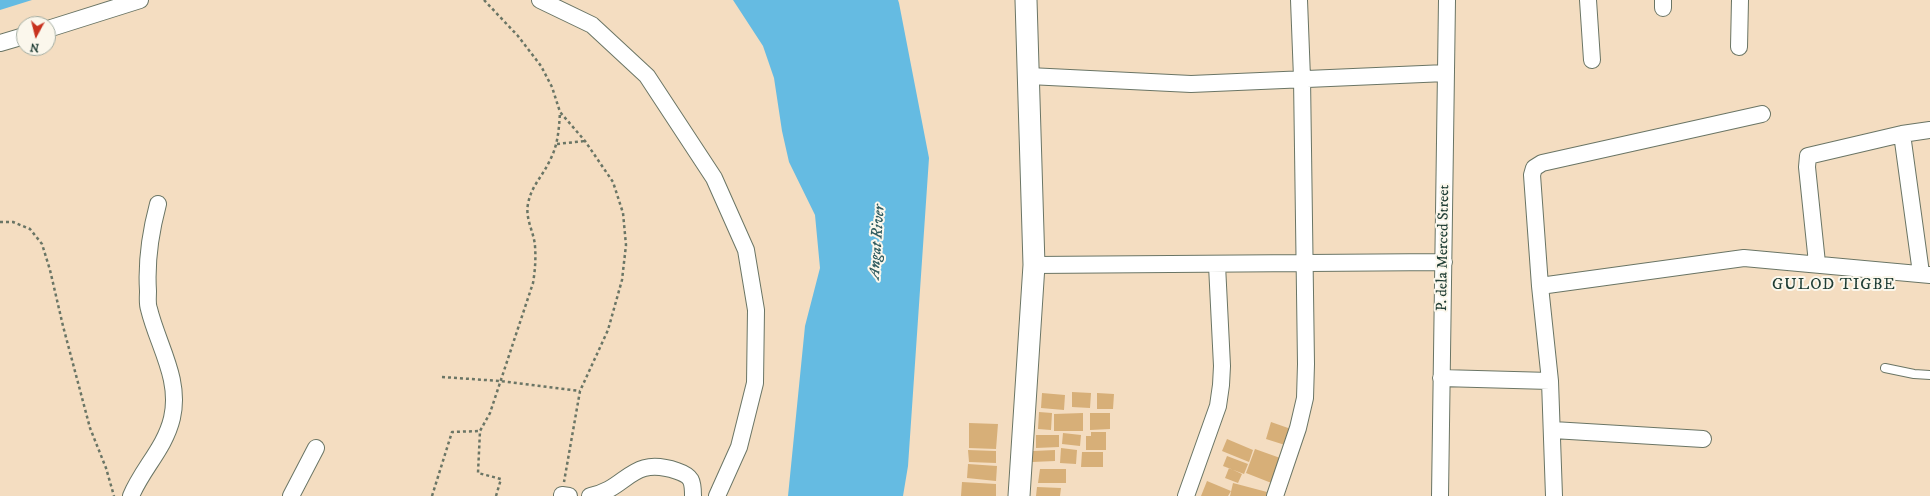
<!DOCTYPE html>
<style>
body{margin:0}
#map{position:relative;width:1930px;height:496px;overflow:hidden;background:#f4ddc1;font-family:"IM FELL DW Pica",serif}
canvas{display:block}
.north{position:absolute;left:16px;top:16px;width:40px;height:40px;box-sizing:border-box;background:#fbf7ec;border:1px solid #a3ada2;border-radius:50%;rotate:187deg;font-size:11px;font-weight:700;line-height:16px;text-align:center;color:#1f3d34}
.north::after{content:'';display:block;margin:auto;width:14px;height:18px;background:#c8321e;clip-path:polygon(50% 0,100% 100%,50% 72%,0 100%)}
</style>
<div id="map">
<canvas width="1930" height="496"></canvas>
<div class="north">N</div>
</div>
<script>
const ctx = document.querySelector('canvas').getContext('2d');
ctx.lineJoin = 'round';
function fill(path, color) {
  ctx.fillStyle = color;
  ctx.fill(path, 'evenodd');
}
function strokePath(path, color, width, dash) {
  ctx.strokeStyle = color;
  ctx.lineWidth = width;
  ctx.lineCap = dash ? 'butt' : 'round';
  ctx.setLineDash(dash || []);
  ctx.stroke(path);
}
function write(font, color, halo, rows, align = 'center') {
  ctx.font = font + ' "IM FELL DW Pica",serif';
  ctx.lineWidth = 4;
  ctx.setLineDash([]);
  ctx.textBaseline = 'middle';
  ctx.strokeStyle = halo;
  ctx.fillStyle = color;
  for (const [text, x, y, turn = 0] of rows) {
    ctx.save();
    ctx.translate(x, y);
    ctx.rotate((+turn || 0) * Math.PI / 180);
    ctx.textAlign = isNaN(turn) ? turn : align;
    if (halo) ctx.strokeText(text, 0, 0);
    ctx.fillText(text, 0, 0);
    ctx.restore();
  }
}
fill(new Path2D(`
 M0 0H32L0 10Z
 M733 0H898L899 3 929 158 908 466 903 496H788L805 326 820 268 815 215 789 162 782 131 774 78 763 46Z`), '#65bbe2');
fill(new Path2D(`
 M1072 392 1091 393 1090 408 1072 407Z
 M1042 393 1065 395 1064 410 1041 408Z
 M1097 393 1114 394 1113 409H1097Z
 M1039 412 1052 413 1051 430 1038 429Z
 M1083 413V431H1054V414Z
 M1090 413H1110V429L1090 430Z
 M1271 422 1291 429 1285 445 1266 439Z
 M969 423 998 424 996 449 969 448Z
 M1091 432H1106V450H1086V436H1091Z
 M1063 433 1081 435 1080 446 1062 444Z
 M1036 435H1059V447L1036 448Z
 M1227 439 1253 450 1249 462 1222 451Z
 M1061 448 1077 450 1076 464 1060 463Z
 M1255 449 1283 459 1274 484 1246 473Z
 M968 450 996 451V463L969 462Z
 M1055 450V461L1032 462 1033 451Z
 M1082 452H1103V467H1081Z
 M1227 456 1248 464 1244 474 1223 466Z
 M968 464 997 466 996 481 967 478Z
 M1229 468 1242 474 1238 483 1225 478Z
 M1040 469H1066V483H1038Z
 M1207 481 1231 491 1228 496H1201Z
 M962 482 996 484V496H961Z
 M1233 483 1267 492 1266 496H1230Z
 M1037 487 1061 488 1060 496H1036Z`), '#d7af78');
const service = new Path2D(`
 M1885 368 1914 374 1930 375`);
const minor = new Path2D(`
 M540 0 592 25 647 76 714 178 746 250 756 310 755 383 739 447 717 496
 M1588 0 1592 60
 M1663 0V8
 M48 29 140 0
 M0 43 24 36
 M1739 47 1740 0
 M1029 76 1191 84 1446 73
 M1902 134 1921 273
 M1817 263 1807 167 1808 156 1902 134 1930 130
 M1034 265 1444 262
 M1540 286 1744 258 1930 275
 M1441 378 1550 381
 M1553 430 1703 439
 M562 495 569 496
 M131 496C142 469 165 448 172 418 181 379 158 346 149 309 147 304 148 297 148 291 146 260 150 234 158 204
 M291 496 316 448
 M590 496C628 489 630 455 677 471 692 476 693 481 693 496
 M1186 496 1218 406 1221 385 1222 366 1217 265
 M1275 496 1298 428 1305 398 1306 364 1302 78 1299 0
 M1440 496 1447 0
 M1554 496 1550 381 1540 286 1532 175 1534 168 1542 163 1762 114`);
const tertiary = new Path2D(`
 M1019 496 1034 265 1026 0`);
strokePath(service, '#6a7565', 10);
strokePath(minor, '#6a7565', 18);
strokePath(tertiary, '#6a7565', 23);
strokePath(new Path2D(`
 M484 0 518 36 541 66 552 87 560 112 585 141 613 182 623 213 626 245 622 280 608 330 580 391 564 482
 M557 144 585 141
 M0 222H13L30 229 42 244 50 270 63 326 90 428 106 468 114 496
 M442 377 500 381 580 391
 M432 496 452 432 480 431
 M496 496 501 479 478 473 480 431 490 413 533 283C535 271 536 259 535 246 534 232 525 219 528 204 531 186 543 176 550 160 558 145 559 129 560 112`), '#6a7565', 2.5, [3, 3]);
strokePath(service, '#fff', 8);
strokePath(minor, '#fff', 16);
strokePath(tertiary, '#fff', 21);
write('15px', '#1f3d34', '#fbf7ec', [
 ["P. dela Merced Street",1444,248,-89]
]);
write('italic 16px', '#305c60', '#fbf7ec', [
 ["Angat River",878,242,-86]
]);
ctx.letterSpacing = '1px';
write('16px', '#1f3d34', '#fbf7ec', [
 ["GULOD TIGBE",1834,286]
]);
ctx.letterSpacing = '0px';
</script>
